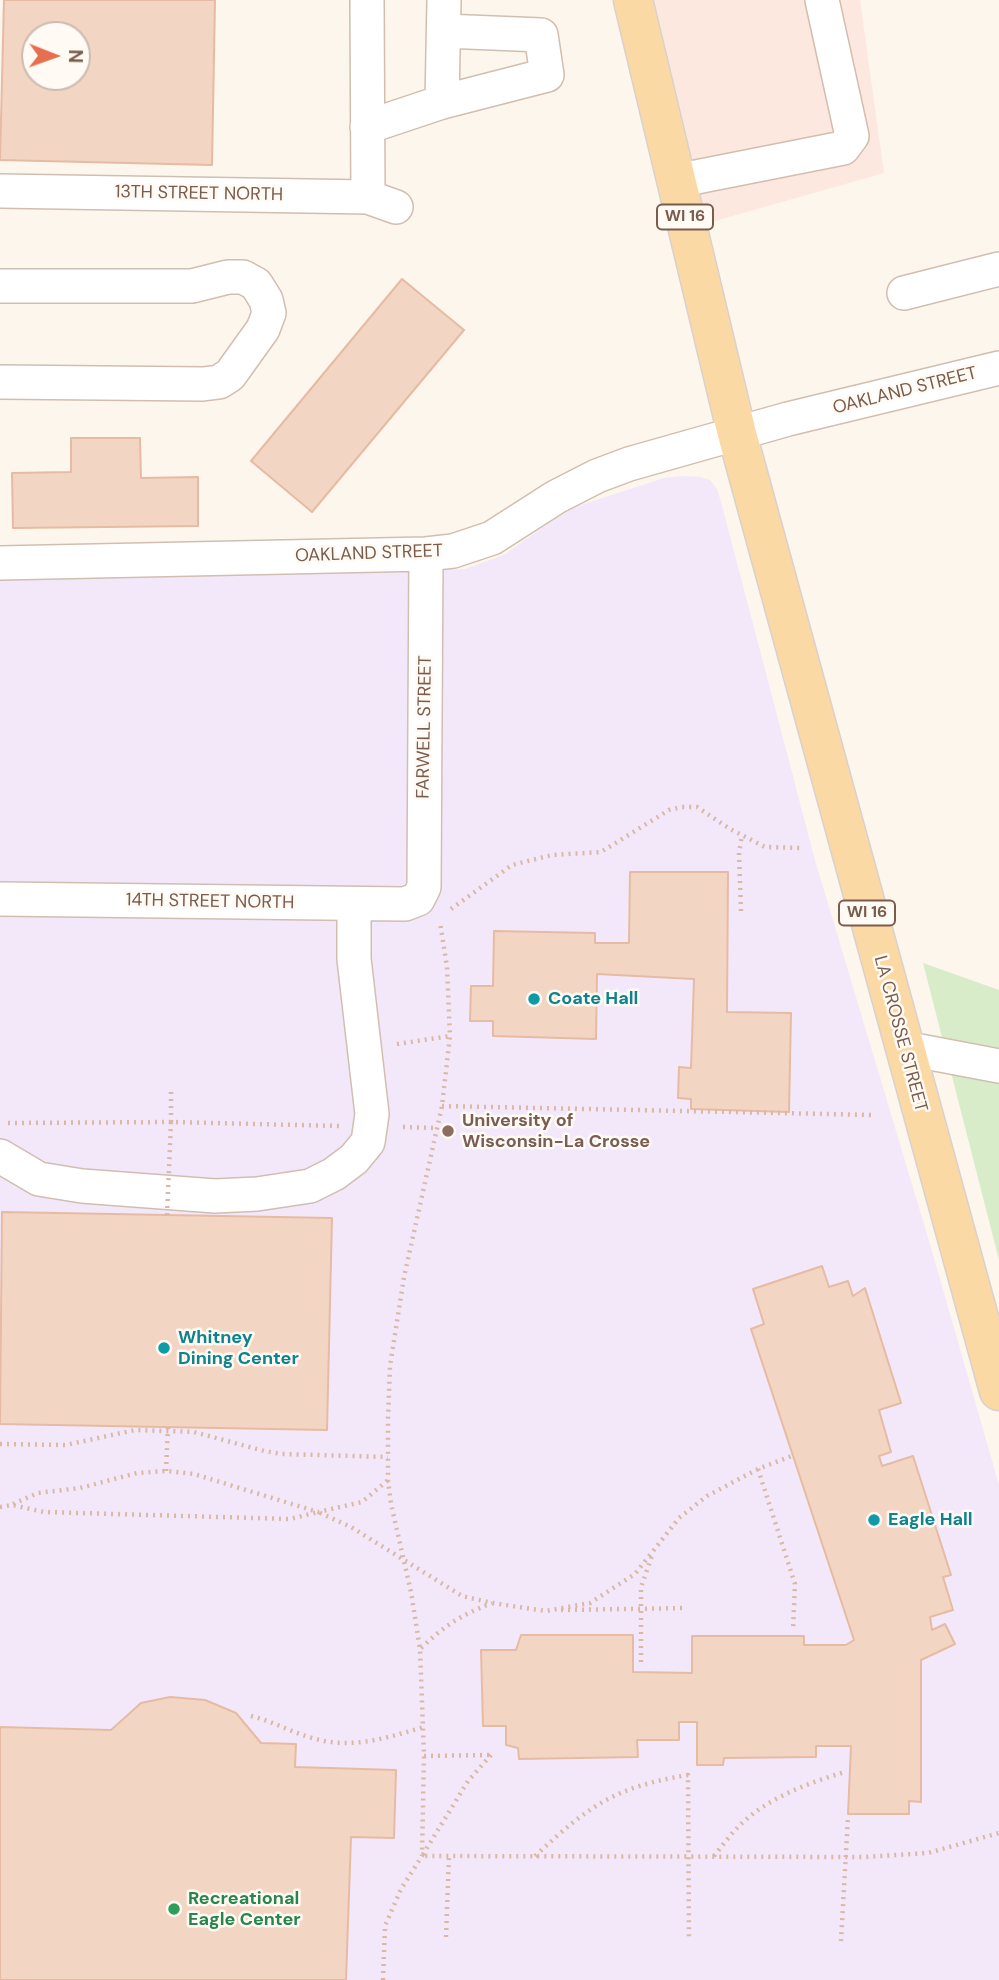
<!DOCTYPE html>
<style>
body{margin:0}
#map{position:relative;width:999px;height:1980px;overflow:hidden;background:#fdf6ec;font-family:"DM Sans",sans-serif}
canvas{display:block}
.north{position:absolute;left:21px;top:21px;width:70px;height:70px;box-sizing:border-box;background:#fffaf3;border:2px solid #cabbb1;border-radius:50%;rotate:91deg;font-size:19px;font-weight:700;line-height:28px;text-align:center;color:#7a5c4d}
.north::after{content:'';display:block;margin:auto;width:24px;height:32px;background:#e76f51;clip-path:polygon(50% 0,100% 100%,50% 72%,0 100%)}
</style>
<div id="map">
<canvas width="999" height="1980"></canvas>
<div class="north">N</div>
</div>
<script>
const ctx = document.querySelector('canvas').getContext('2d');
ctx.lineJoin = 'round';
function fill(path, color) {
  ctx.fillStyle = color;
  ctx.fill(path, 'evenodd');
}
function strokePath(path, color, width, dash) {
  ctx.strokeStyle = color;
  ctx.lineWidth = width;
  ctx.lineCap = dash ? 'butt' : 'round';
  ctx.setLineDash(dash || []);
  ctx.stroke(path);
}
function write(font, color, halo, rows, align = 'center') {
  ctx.font = font + ' "DM Sans",sans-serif';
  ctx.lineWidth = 5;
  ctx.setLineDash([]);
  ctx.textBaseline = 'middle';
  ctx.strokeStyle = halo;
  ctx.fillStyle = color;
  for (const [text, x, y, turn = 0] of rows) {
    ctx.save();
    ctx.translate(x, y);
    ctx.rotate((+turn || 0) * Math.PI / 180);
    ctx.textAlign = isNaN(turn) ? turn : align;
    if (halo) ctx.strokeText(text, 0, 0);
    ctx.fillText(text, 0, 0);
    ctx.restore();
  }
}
fill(new Path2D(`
 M633 0H860L884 173 687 229Z`), '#fde8e0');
fill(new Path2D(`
 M684 476 700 477 710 480 717 489 721 502 815 860 932 1251 999 1485V1980H346L351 1837 295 1767 296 1744 261 1743 236 1713 141 1703 111 1730 0 1727V577L465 569 504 555 550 522 575 507 664 478Z`), '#f3e8fa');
fill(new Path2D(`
 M923 963 999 990V1260Z`), '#d8ecc9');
const building = new Path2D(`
 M4 0H215L212 165 0 160ZM35 35H77V77H35Z
 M402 279 464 330 312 512 251 461Z
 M71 438H140L141 478 198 477V526L13 528 12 473 71 472Z
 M630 872H728L727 1012 791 1013 789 1112 691 1109V1099L678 1098 679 1067 691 1068 694 979 597 974 596 1039 493 1036V1021H470L471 986H493L494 931 595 933V943H629Z
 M2 1212 332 1218 327 1430 0 1424Z
 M822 1266 829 1287 848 1281 853 1296 865 1288 901 1403 879 1410 891 1452 879 1456 882 1466 913 1456 951 1575 943 1577 953 1610 930 1617 932 1630 945 1624 955 1644 921 1660V1802L909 1801V1814H848L851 1746H816V1757L724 1758 723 1765H697V1722H679V1740H637L638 1757 519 1759 518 1748 506 1745V1726H483L481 1650H516L521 1635H633V1672L692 1673V1636H804V1645H846L854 1640 751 1329 764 1324 753 1289Z
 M170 1697 205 1700 236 1713 261 1743 296 1744 295 1767 396 1770 394 1838 351 1837 346 1980H0V1727L111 1730 141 1703Z`);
fill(building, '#f3d5c3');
strokePath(building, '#e6bba3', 2);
const minor = new Path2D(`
 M367 0 368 197
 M442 102 547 75 541 35 444 31
 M367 127 442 102 444 0
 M676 181 843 148 852 136 822 0
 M0 191 368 197 396 207
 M0 286H192L228 277H243L256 284 266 300 269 313 263 329 230 375 219 382 203 384 0 382
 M904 293 999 269
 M0 563 426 554 453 551 492 538 556 497 597 476 629 464 788 419 999 368
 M0 899 405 904 418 899 424 887 426 554
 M904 1048 999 1066
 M0 1156 39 1179 82 1186 215 1196 257 1194 310 1186 334 1174 354 1159 368 1142 372 1114 354 959V904`);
const major = new Path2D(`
 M633 0 737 434 999 1391`);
strokePath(minor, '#d1beb0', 36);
strokePath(major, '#dad1cd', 41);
strokePath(new Path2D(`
 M451 909 512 865 552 855 601 852 669 810 682 807H697L730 829 765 847 800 848
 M741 911 739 853 742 835
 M397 1044 450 1036
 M171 1092V1122
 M442 1106 874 1115
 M8 1123 171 1122 339 1126
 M403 1127 437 1128
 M0 1444 66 1445 135 1430 194 1432 264 1451 282 1454 388 1457
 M758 1469 795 1584 793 1631
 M13 1504 38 1493 80 1488 137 1473 166 1471 194 1474 318 1512 362 1502 388 1480
 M0 1507 12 1505 44 1512 290 1519 318 1512 351 1527 462 1596 492 1603 546 1611 590 1603 635 1574 679 1518 707 1496 758 1469 794 1455
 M561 1610 687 1608
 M421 1648C447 1624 459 1616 492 1603
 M641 1662V1587L653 1553
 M251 1716C272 1721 291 1732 312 1738 351 1750 386 1738 424 1727
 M491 1755 468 1781 422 1856 865 1857 928 1853 999 1833
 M424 1756 490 1755
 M535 1856C589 1806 614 1787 688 1775L689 1940
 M714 1856C722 1846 730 1835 739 1826 767 1798 808 1783 845 1772
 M446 1937 449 1856
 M841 1941 848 1817
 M383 1980 385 1926 401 1889 422 1856 424 1756 420 1649 411 1592 391 1504 388 1480V1419L390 1366 404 1277 442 1106 450 1036 447 967 440 922`), '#d9b8a5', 4.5, [2, 5]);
strokePath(minor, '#fff', 33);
strokePath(major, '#fbd9a5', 38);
strokePath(new Path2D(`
 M167 1215 171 1122
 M166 1471 168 1427`), '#d9b8a5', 4.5, [2, 5]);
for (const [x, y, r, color] of [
 [534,999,7,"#0f9aa8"],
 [448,1131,7,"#8d6e63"],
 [164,1348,7,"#0f9aa8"],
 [874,1520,7,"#0f9aa8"],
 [174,1909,7,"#2e9e5b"]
]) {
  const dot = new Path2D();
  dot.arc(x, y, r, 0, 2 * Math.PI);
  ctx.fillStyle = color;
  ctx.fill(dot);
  strokePath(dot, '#fffaf3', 2.5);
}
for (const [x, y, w] of [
 [685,217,56],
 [867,913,56]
]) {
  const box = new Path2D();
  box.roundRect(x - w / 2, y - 12.5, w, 25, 5);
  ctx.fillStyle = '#fffaf3';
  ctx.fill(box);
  strokePath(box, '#7a5c4d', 2);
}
write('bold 16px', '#7a5c4d', null, [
 ["WI 16",685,217],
 ["WI 16",867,913]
]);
write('18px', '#7a5c4d', '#fffaf3', [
 ["13TH STREET NORTH",199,194,1],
 ["OAKLAND STREET",905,391,-14],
 ["OAKLAND STREET",369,554,-2],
 ["FARWELL STREET",425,727,-89],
 ["14TH STREET NORTH",210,902,1],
 ["LA CROSSE STREET",900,1034,75]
]);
write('bold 18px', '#0d838f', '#fffaf3', [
 ["Coate Hall",548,999],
 ["Whitney",178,1338],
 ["Dining Center",178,1359],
 ["Eagle Hall",888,1520]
], 'left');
write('bold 18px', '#785e54', '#fffaf3', [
 ["University of",462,1121],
 ["Wisconsin-La Crosse",462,1142]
], 'left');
write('bold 18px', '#27864d', '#fffaf3', [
 ["Recreational",188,1899],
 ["Eagle Center",188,1920]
], 'left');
</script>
